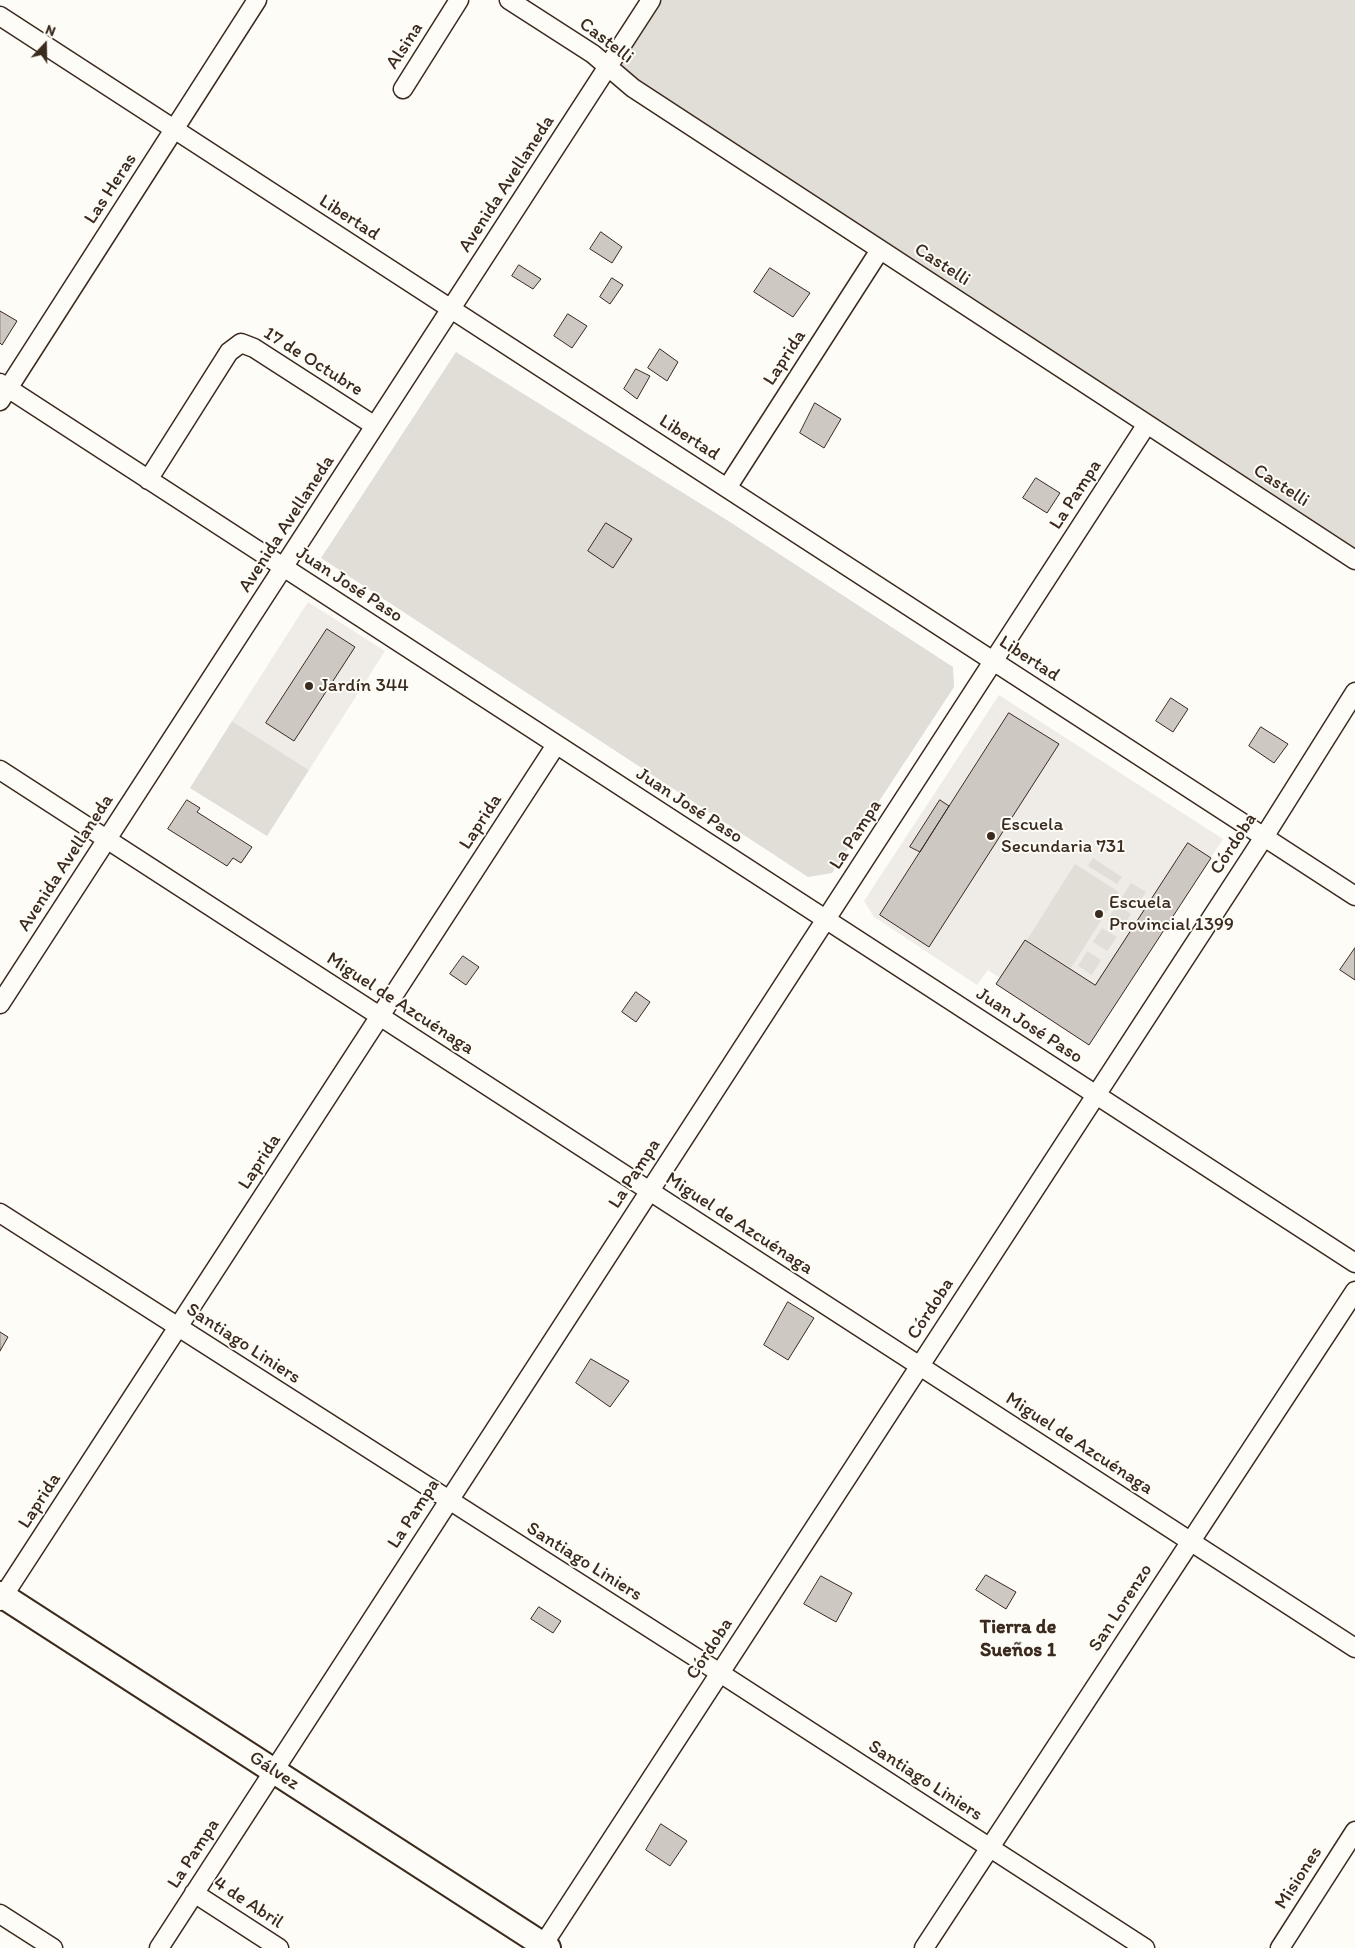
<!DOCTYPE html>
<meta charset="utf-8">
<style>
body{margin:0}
#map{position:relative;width:1355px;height:1948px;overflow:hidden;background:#fdfcf7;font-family:Itim,sans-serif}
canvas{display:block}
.north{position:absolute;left:20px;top:20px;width:50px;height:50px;-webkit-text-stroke:4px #fdfcf7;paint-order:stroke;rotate:21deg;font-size:14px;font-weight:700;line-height:20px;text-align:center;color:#3b2a1e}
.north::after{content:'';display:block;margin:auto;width:18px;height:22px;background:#3b2a1e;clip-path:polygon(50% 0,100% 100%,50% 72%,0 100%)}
</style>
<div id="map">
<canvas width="1355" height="1948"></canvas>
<div class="north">N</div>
</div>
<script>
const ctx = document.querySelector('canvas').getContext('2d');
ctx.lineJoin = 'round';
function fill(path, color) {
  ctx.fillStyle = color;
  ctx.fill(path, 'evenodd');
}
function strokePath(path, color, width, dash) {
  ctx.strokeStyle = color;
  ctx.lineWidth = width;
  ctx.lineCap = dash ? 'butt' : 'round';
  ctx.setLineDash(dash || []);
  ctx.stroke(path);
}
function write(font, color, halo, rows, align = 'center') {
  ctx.font = font + ' Itim,sans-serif';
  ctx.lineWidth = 4;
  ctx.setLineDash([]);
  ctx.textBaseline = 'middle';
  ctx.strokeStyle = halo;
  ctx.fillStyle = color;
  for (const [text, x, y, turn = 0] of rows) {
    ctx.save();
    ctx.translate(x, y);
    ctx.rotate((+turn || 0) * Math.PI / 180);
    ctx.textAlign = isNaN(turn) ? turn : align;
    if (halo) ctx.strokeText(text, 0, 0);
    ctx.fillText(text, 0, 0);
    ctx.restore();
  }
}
fill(new Path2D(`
 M308 602 385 651 309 770 232 721Z
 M999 695 1223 839 1089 1045 996 984 1000 978 988 970 977 985 874 917 864 901Z`), '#efece7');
fill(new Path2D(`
 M651 0H1355V560L608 67Z
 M456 352 730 522 953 667 954 687 832 873 808 877 321 558Z
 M232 721 309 770 267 836 190 788Z
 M1093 858 1122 877 1117 884 1088 866Z
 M1075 864 1119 892 1071 968 1027 940Z
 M1131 883 1146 892 1136 906 1122 897Z
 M1117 905 1131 914 1122 929 1107 920Z
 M1102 928 1117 937 1107 951 1093 942Z
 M1087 951 1101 960 1092 975 1078 966Z`), '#e1ded7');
const building = new Path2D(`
 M601 232 622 247 612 263 590 249Z
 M519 265 541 279 533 289 512 276Z
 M770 268 810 293 793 317 754 292Z
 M612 278 623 285 610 304 600 297Z
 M0 311 17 321 2 345 0 343Z
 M568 314 587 326 572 348 554 336Z
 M660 349 678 362 667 381 648 368Z
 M636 369 650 376 637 399 624 389Z
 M815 403 841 419 824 448 800 433Z
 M1036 478 1060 493 1047 513 1023 498Z
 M606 523 632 539 613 568 588 551Z
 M327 629 355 647 294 741 266 723Z
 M1171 698 1188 709 1173 732 1156 721Z
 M1009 713 1059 744 929 947 880 915Z
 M1261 727 1288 744 1274 763 1249 746Z
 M187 800 200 808 197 812 252 847 241 863 233 858 227 866 168 829Z
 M940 800 949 806 920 852 910 847Z
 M1188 843 1211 858 1089 1045 996 984 1025 940 1095 985Z
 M1355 948V980L1340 970Z
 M463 956 479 967 466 985 450 974Z
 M636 992 650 1002 636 1022 622 1012Z
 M788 1302 814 1318 788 1360 764 1345Z
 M0 1332 8 1337 0 1351Z
 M591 1359 629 1381 610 1407 576 1383Z
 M986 1575 1016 1592 1006 1609 976 1590Z
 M821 1576 852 1593 836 1622 804 1604Z
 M539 1607 561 1621 553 1633 531 1619Z
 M661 1824 687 1841 670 1866 646 1850Z`);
fill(building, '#cdc8c2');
strokePath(building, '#3b2a1e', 1);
const street = new Path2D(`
 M509 0 593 54 633 88 1355 560
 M0 16 1355 896
 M403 89 459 0
 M0 383 1355 1263
 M0 401 257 0
 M148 480 229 352 241 343 254 348 375 426
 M727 488 880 250
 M0 770 1355 1648
 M0 1004 651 0
 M0 1213 720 1673 1145 1948
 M0 1601 556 745
 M194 1893 279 1948
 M0 1914 53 1948
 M159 1948 1147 424
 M541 1948 1264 837 1355 692
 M924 1948 1355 1291
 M1280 1948 1355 1831`);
const secondary = new Path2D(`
 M0 1594 548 1948`);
strokePath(street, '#3b2a1e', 21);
strokePath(secondary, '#3b2a1e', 28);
strokePath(street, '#fdfcf7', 18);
strokePath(secondary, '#fdfcf7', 24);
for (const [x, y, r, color] of [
 [309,686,5,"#3b2a1e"],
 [991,836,5,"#3b2a1e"],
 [1099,914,5,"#3b2a1e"]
]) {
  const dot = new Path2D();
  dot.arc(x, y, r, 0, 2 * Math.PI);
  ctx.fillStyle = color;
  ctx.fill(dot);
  strokePath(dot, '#fdfcf7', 2);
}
write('19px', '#3b2a1e', '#fdfcf7', [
 ["Castelli",606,41,37],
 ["Alsina",405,46,-57],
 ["Avenida Avellaneda",507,184,-57],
 ["Las Heras",111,189,-57],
 ["Libertad",349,218,33],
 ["Castelli",942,265,33],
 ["Laprida",785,358,-57],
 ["17 de Octubre",313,362,32],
 ["Libertad",689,438,33],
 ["Castelli",1281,486,33],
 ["La Pampa",1076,495,-57],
 ["Avenida Avellaneda",287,524,-57],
 ["Juan José Paso",349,585,33],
 ["Libertad",1029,659,33],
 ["Juan José Paso",689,806,33],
 ["Laprida",481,822,-57],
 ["La Pampa",856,835,-57],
 ["Córdoba",1234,844,-57],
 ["Avenida Avellaneda",66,863,-57],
 ["Miguel de Azcuénaga",400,1004,33],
 ["Juan José Paso",1029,1026,33],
 ["Laprida",260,1162,-57],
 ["La Pampa",635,1174,-57],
 ["Miguel de Azcuénaga",739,1224,33],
 ["Córdoba",931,1309,-57],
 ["Santiago Liniers",243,1344,33],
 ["Miguel de Azcuénaga",1079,1444,33],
 ["Laprida",40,1501,-57],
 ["La Pampa",414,1514,-57],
 ["Santiago Liniers",584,1562,32],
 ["San Lorenzo",1121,1608,-57],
 ["Córdoba",710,1649,-57],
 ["Gálvez",274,1771,33],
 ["Santiago Liniers",925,1781,33],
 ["La Pampa",194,1854,-57],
 ["Misiones",1299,1878,-57],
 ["4 de Abril",248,1903,33]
]);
write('19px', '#3b2a1e', '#fdfcf7', [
 ["Jardín 344",319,686],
 ["Escuela",1001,825],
 ["Secundaria 731",1001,847],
 ["Escuela",1109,903],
 ["Provincial 1399",1109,925]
], 'left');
write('bold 20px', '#3b2a1e', '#fdfcf7', [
 ["Tierra de",1018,1628],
 ["Sueños 1",1018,1651]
]);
</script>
